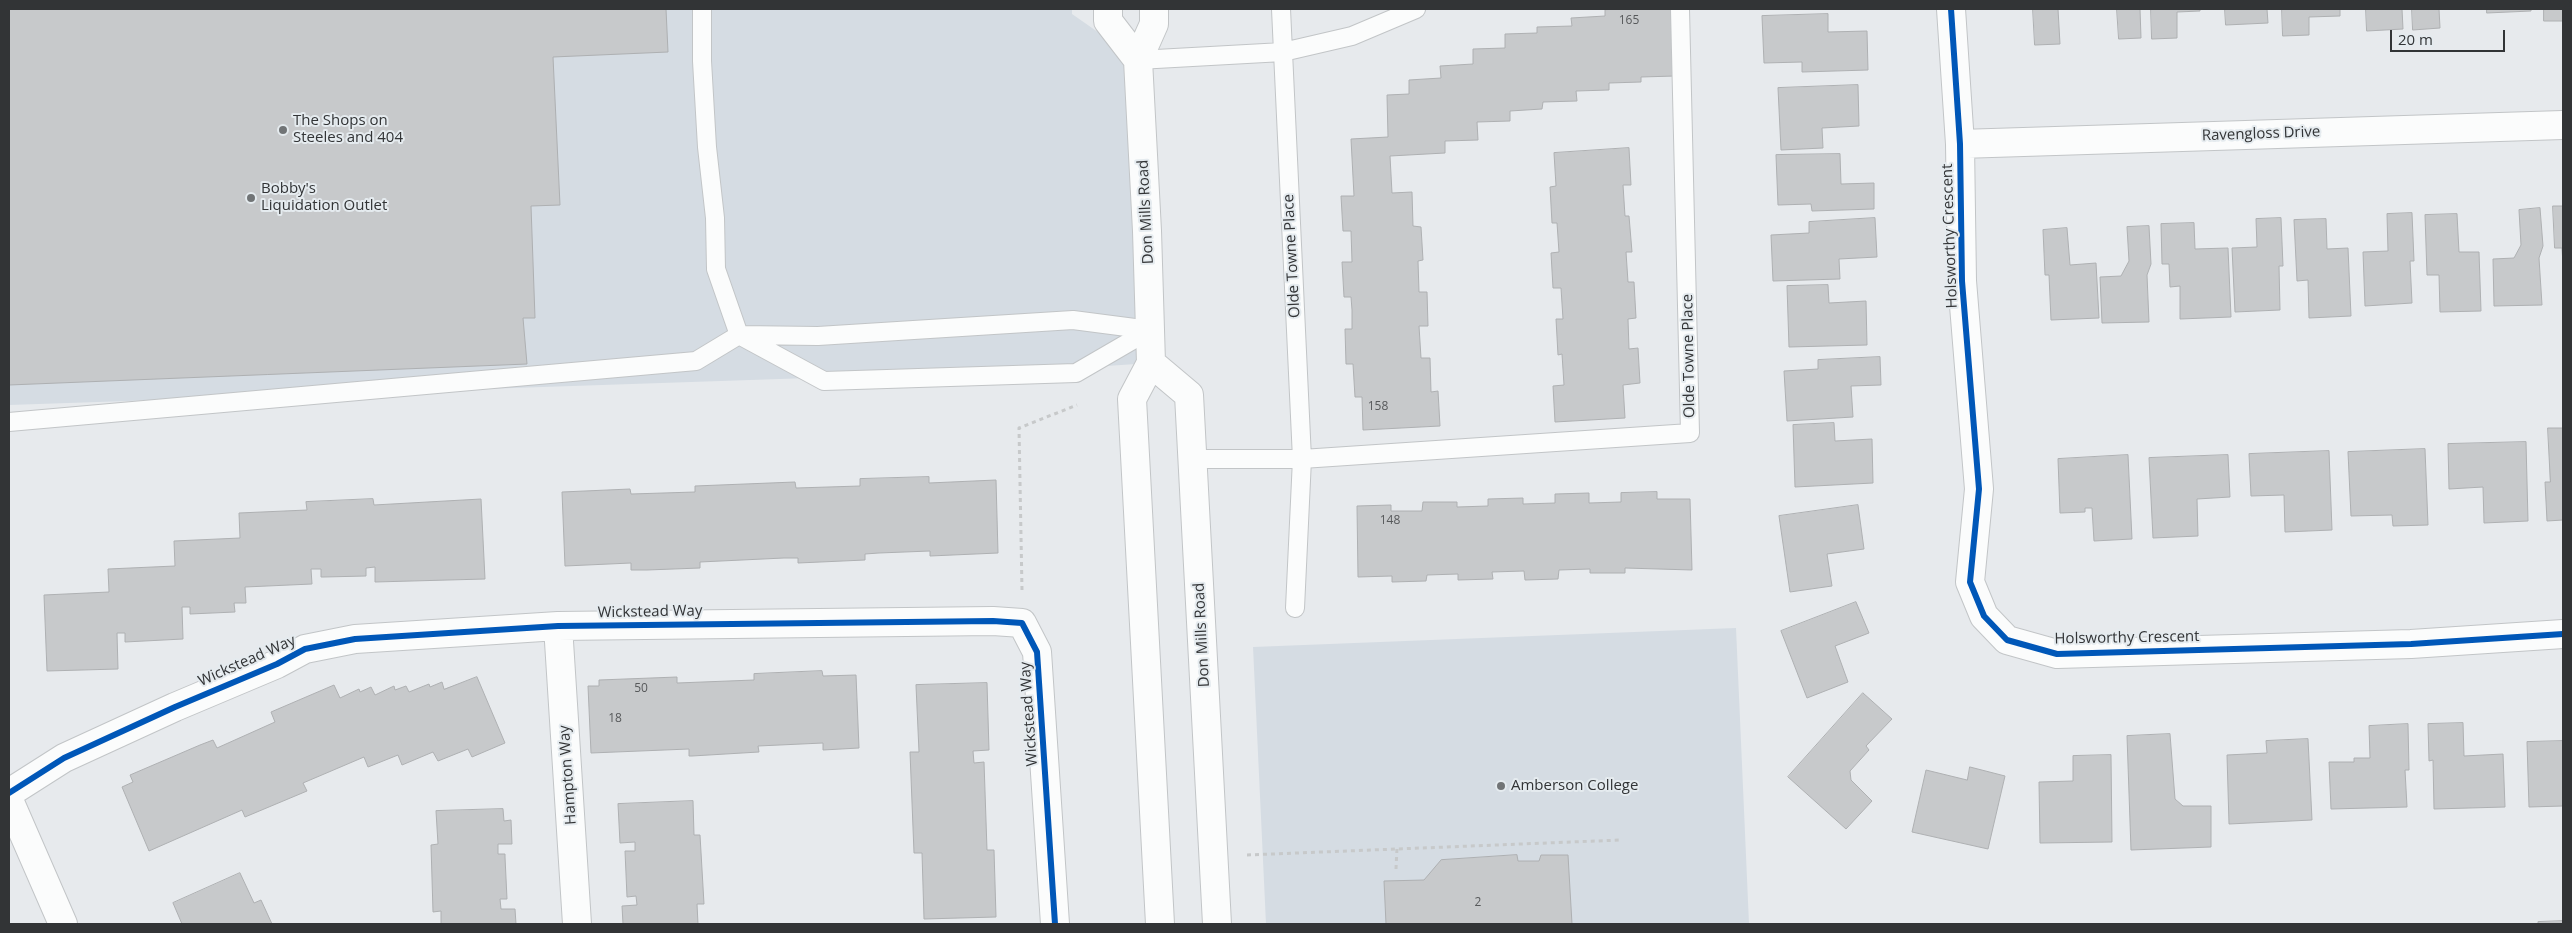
<!DOCTYPE html>
<style>
body{margin:0}
#map{position:relative;width:2572px;height:933px;overflow:hidden;background:#e7eaed;font-family:"Open Sans",sans-serif}
canvas{display:block}
.frame{position:absolute;inset:0;border:10px solid #323436;pointer-events:none}
.scale{position:absolute;left:2390px;top:30px;width:115px;height:22px;box-sizing:border-box;border:2px solid #323436;border-top:0;padding-left:6px;font-size:15px;line-height:18px;white-space:nowrap;color:#323436;-webkit-text-stroke:4px #e5ebef;paint-order:stroke}
</style>
<div id="map">
<canvas width="2572" height="933"></canvas>
<div class="frame"></div>
<div class="scale">20 m</div>
</div>
<script>
const ctx = document.querySelector('canvas').getContext('2d');
ctx.lineJoin = 'round';
function fill(path, color) {
  ctx.fillStyle = color;
  ctx.fill(path, 'evenodd');
}
function strokePath(path, color, width, dash) {
  ctx.strokeStyle = color;
  ctx.lineWidth = width;
  ctx.lineCap = dash ? 'butt' : 'round';
  ctx.setLineDash(dash || []);
  ctx.stroke(path);
}
function write(font, color, halo, rows, align = 'center') {
  ctx.font = font + ' "Open Sans",sans-serif';
  ctx.lineWidth = 4;
  ctx.setLineDash([]);
  ctx.textBaseline = 'middle';
  ctx.strokeStyle = halo;
  ctx.fillStyle = color;
  for (const [text, x, y, turn = 0] of rows) {
    ctx.save();
    ctx.translate(x, y);
    ctx.rotate((+turn || 0) * Math.PI / 180);
    ctx.textAlign = isNaN(turn) ? turn : align;
    if (halo) ctx.strokeText(text, 0, 0);
    ctx.fillText(text, 0, 0);
    ctx.restore();
  }
}
fill(new Path2D(`
 M9 9H1072V14L1138 60 1151 363 1047 370 9 405Z
 M1736 628 1749 924H1266L1253 647Z`), '#d5dce3');
const building = new Path2D(`
 M9 9H666L668 52 553 57 560 205 531 206 535 318H523L527 364 9 385Z
 M1626 9H1671L1675 76 1641 77V82L1609 83V90L1576 91 1577 101 1543 102 1542 109 1510 111V121L1477 122 1478 140 1445 141V153L1390 156 1392 193 1412 192 1413 226 1421 227 1423 260 1418 261 1419 292H1427L1428 326H1419L1421 358H1430L1431 392 1438 391 1440 426 1363 430 1362 397H1355L1353 364H1346L1345 329H1352V310L1351 297H1344L1342 262H1352L1351 231H1343L1341 196H1354L1351 139 1388 137 1387 95 1409 94V80L1441 78 1440 66 1473 64V49L1505 48V34L1537 33V27L1572 26 1571 18 1605 16V10Z
 M2033 9H2058L2060 44 2035 45Z
 M2117 9H2140L2141 38 2119 39Z
 M2151 9H2200V11L2177 12V38L2152 39Z
 M2225 9H2267L2268 23 2226 25Z
 M2282 9H2340V16L2309 17V35L2283 36Z
 M2366 9H2402L2403 29 2367 31Z
 M2412 9H2439L2440 28 2413 30Z
 M2487 9H2531V11L2487 13Z
 M2544 9H2563V21H2544Z
 M1828 14V32L1867 31 1868 70 1802 72V62L1764 63 1762 16Z
 M1858 85 1859 126 1822 128 1823 148 1781 150 1778 88Z
 M1629 148 1631 185H1623L1625 216H1629L1632 252H1626L1628 282H1634L1636 318 1628 319 1629 349 1638 348 1640 383 1623 385 1625 418 1555 422 1553 386 1564 385 1562 354 1558 355 1556 319H1563L1561 288H1553L1551 253 1559 252 1557 223H1552L1550 187 1556 186 1554 153Z
 M1840 154 1841 184 1874 183V209L1812 211 1811 204 1778 205 1776 155Z
 M2553 206H2563V265L2562 248H2555Z
 M2540 208 2543 246 2539 258 2542 305 2494 306 2493 259 2514 258 2521 245 2519 210Z
 M2412 213 2414 261H2410L2412 303 2365 306 2363 252 2388 251 2387 214Z
 M2457 214 2459 252H2479L2481 311 2440 312 2439 275H2427L2425 215Z
 M1875 218 1877 257 1839 259 1840 279 1773 281 1771 235 1809 233V222Z
 M2281 218 2283 266H2279L2280 310 2235 312 2232 248 2257 247 2256 219Z
 M2326 219 2327 249 2348 248 2351 316 2309 318 2308 280 2297 281 2294 220Z
 M2194 223 2195 249 2228 248 2231 317 2180 319V286L2170 287 2169 264H2162L2161 224Z
 M2149 226 2151 264 2147 275 2149 322 2102 323 2100 277 2121 276 2129 261 2127 227Z
 M2067 228 2070 265 2096 263 2099 318 2051 320 2049 275H2045L2043 230Z
 M1828 285 1829 303 1866 301 1867 345 1789 347 1787 286Z
 M1880 357 1881 385 1851 386 1853 417 1787 421 1784 371 1818 369V360Z
 M1834 423 1835 441 1872 439 1873 483 1795 487 1793 425Z
 M2548 428H2563V520L2547 521 2545 482H2550Z
 M2526 442 2528 521 2484 523 2483 487 2449 489 2448 444Z
 M2425 449 2428 525 2393 526 2392 515 2351 516 2348 452Z
 M2329 451 2332 530 2285 532 2284 495 2251 496 2249 454Z
 M2128 455 2132 539 2094 541 2092 508H2085V512L2060 513 2058 459Z
 M2228 455 2230 497 2197 499 2198 536 2153 538 2149 458Z
 M929 477V483L996 480 998 553 930 556V551L879 553 865 554V560L798 563V558H784L700 562V568L647 570H631V563L565 566 562 492 630 489 631 494 695 492V486L795 482 796 488 860 486V479Z
 M1657 492V499H1690L1692 570 1625 568V573H1590V569L1559 570 1558 579 1525 580 1524 571 1492 572 1493 579 1458 580V574L1427 575 1426 581 1392 582V576L1358 577 1357 506 1391 505V511H1422L1423 502H1457V507L1488 506V499L1523 498V504L1555 503V494L1589 493V503L1621 502V493Z
 M373 499 374 505 481 499 485 579 375 582V567L366 568V576L324 577H321V569H311L312 584 245 587 246 603H234L235 612 190 614V607H182L183 639 125 642V633H117L118 669 47 671 44 595 109 592 108 569 175 566 174 541 240 538 239 513 307 510 306 502Z
 M1858 505 1864 549 1827 554 1832 586 1790 592 1779 516Z
 M1856 602 1869 633 1835 646 1848 682 1807 698 1781 631Z
 M822 671 823 676 856 675 859 748 823 750V743L758 746 759 752 692 756H689V749L591 753 588 686H599V680L677 677V683L754 680V674Z
 M477 677 505 743 472 757 468 749 438 761 433 752 402 765 398 755 368 767 364 757 303 783 307 791 245 817 242 810 149 851 122 787 133 782 130 775 200 745 213 740 217 748 275 722 271 712 334 685 340 698 359 689 360 692 371 687 375 695 394 686 395 690 406 686 409 692 429 684 430 687 442 682 444 689Z
 M987 683 989 750 973 751 974 763 984 762 987 850H994L996 917 924 919 922 853H914L910 752H919L916 685Z
 M1863 693 1892 719 1866 746 1869 750 1850 771 1851 780 1872 801 1846 829 1788 777Z
 M2463 723 2464 756 2503 754 2505 807 2434 809 2433 760 2429 761 2428 724Z
 M2408 724 2409 770H2405L2407 807 2331 809 2329 762H2354V758H2370L2369 726Z
 M2170 734 2175 799 2183 806H2211V847L2131 850 2127 736Z
 M2308 739 2312 820 2229 824 2227 755 2267 753 2266 741Z
 M2563 741V806L2529 807 2527 742Z
 M2111 755 2112 842 2040 843 2039 782 2073 781V756Z
 M1970 767 2005 776 1988 849 1912 832 1926 770 1967 780Z
 M693 801 694 835H700L704 904H697L698 924H623L622 906 637 905 636 896 627 897 625 851H635V842L620 843 618 804Z
 M503 809 504 821 511 820 512 844H498V854H505V857L507 899H500L501 909H515L516 924H441V911L433 912 431 845 438 844 436 811Z
 M1517 855 1518 861H1539L1541 855H1568L1572 924H1386L1384 881 1424 880 1441 860Z
 M240 873 254 903 261 900 272 924H182L173 903Z
 M2563 921V924H2538V922Z`);
fill(building, '#c7c9cb');
strokePath(building, '#aeb0b2', 1);
const lane = new Path2D(`
 M702 9V61L707 147 715 218 716 269 739 335 824 381 1076 373 1150 330
 M1281 9 1302 459 1690 433 1680 9
 M1138 60 1283 52 1352 36 1416 9
 M9 422 696 361 739 335 818 336 1073 320 1150 330
 M1194 459H1302L1295 608`);
const street = new Path2D(`
 M1951 9 1960 144 1962 281 1979 489 1970 582 1984 616 2007 640 2057 654 2411 644 2563 634
 M1960 144 2563 125
 M558 626 577 924
 M9 793 64 758 175 707 277 664 305 649 355 639 558 626 993 621 1022 623 1037 652 1055 924
 M9 800 63 924`);
const secondary = new Path2D(`
 M1108 9V21L1138 60
 M1154 9V24L1138 60 1147 231 1151 363 1132 399 1160 924
 M1151 363 1189 395 1217 924`);
strokePath(lane, '#c2c5c7', 20);
strokePath(street, '#c2c5c7', 30);
strokePath(secondary, '#c2c5c7', 30);
strokePath(new Path2D(`
 M1022 590 1019 428 1077 405
 M1247 855 1621 840
 M1396 869 1397 848`), '#c7c9ca', 3, [4, 4]);
strokePath(lane, '#fbfcfc', 18);
strokePath(street, '#fbfcfc', 28);
strokePath(secondary, '#fbfcfc', 28);
strokePath(new Path2D(`
 M1951 9 1960 144 1962 281 1979 489 1970 582 1984 616 2007 640 2057 654 2411 644 2563 634
 M9 793 64 758 175 707 277 664 305 649 355 639 558 626 993 621 1022 623 1037 652 1055 924`), '#0057b8', 6);
for (const [x, y, r, color] of [
 [283,130,5,"#717476"],
 [251,198,5,"#717476"],
 [1501,786,5,"#717476"]
]) {
  const dot = new Path2D();
  dot.arc(x, y, r, 0, 2 * Math.PI);
  ctx.fillStyle = color;
  ctx.fill(dot);
  strokePath(dot, '#e5ebef', 2);
}
write('12px', '#57595b', null, [
 ["165",1629,21],
 ["158",1378,407],
 ["148",1390,521],
 ["50",641,689],
 ["18",615,719],
 ["2",1478,903]
]);
write('15px', '#323436', '#e5ebef', [
 ["The Shops on",293,121],
 ["Steeles and 404",293,138],
 ["Bobby's",261,189],
 ["Liquidation Outlet",261,206],
 ["Amberson College",1511,786]
], 'left');
write('15px', '#323436', '#e5ebef', [
 ["Ravengloss Drive",2261,134,-2],
 ["Don Mills Road",1146,212,-93],
 ["Holsworthy Crescent",1950,236,-92],
 ["Olde Towne Place",1292,256,-93],
 ["Olde Towne Place",1689,356,-91],
 ["Wickstead Way",650,612,-1],
 ["Don Mills Road",1202,635,-93],
 ["Holsworthy Crescent",2127,638,-1],
 ["Wickstead Way",247,661,-24],
 ["Wickstead Way",1029,714,-94],
 ["Hampton Way",568,775,-94]
]);
</script>
